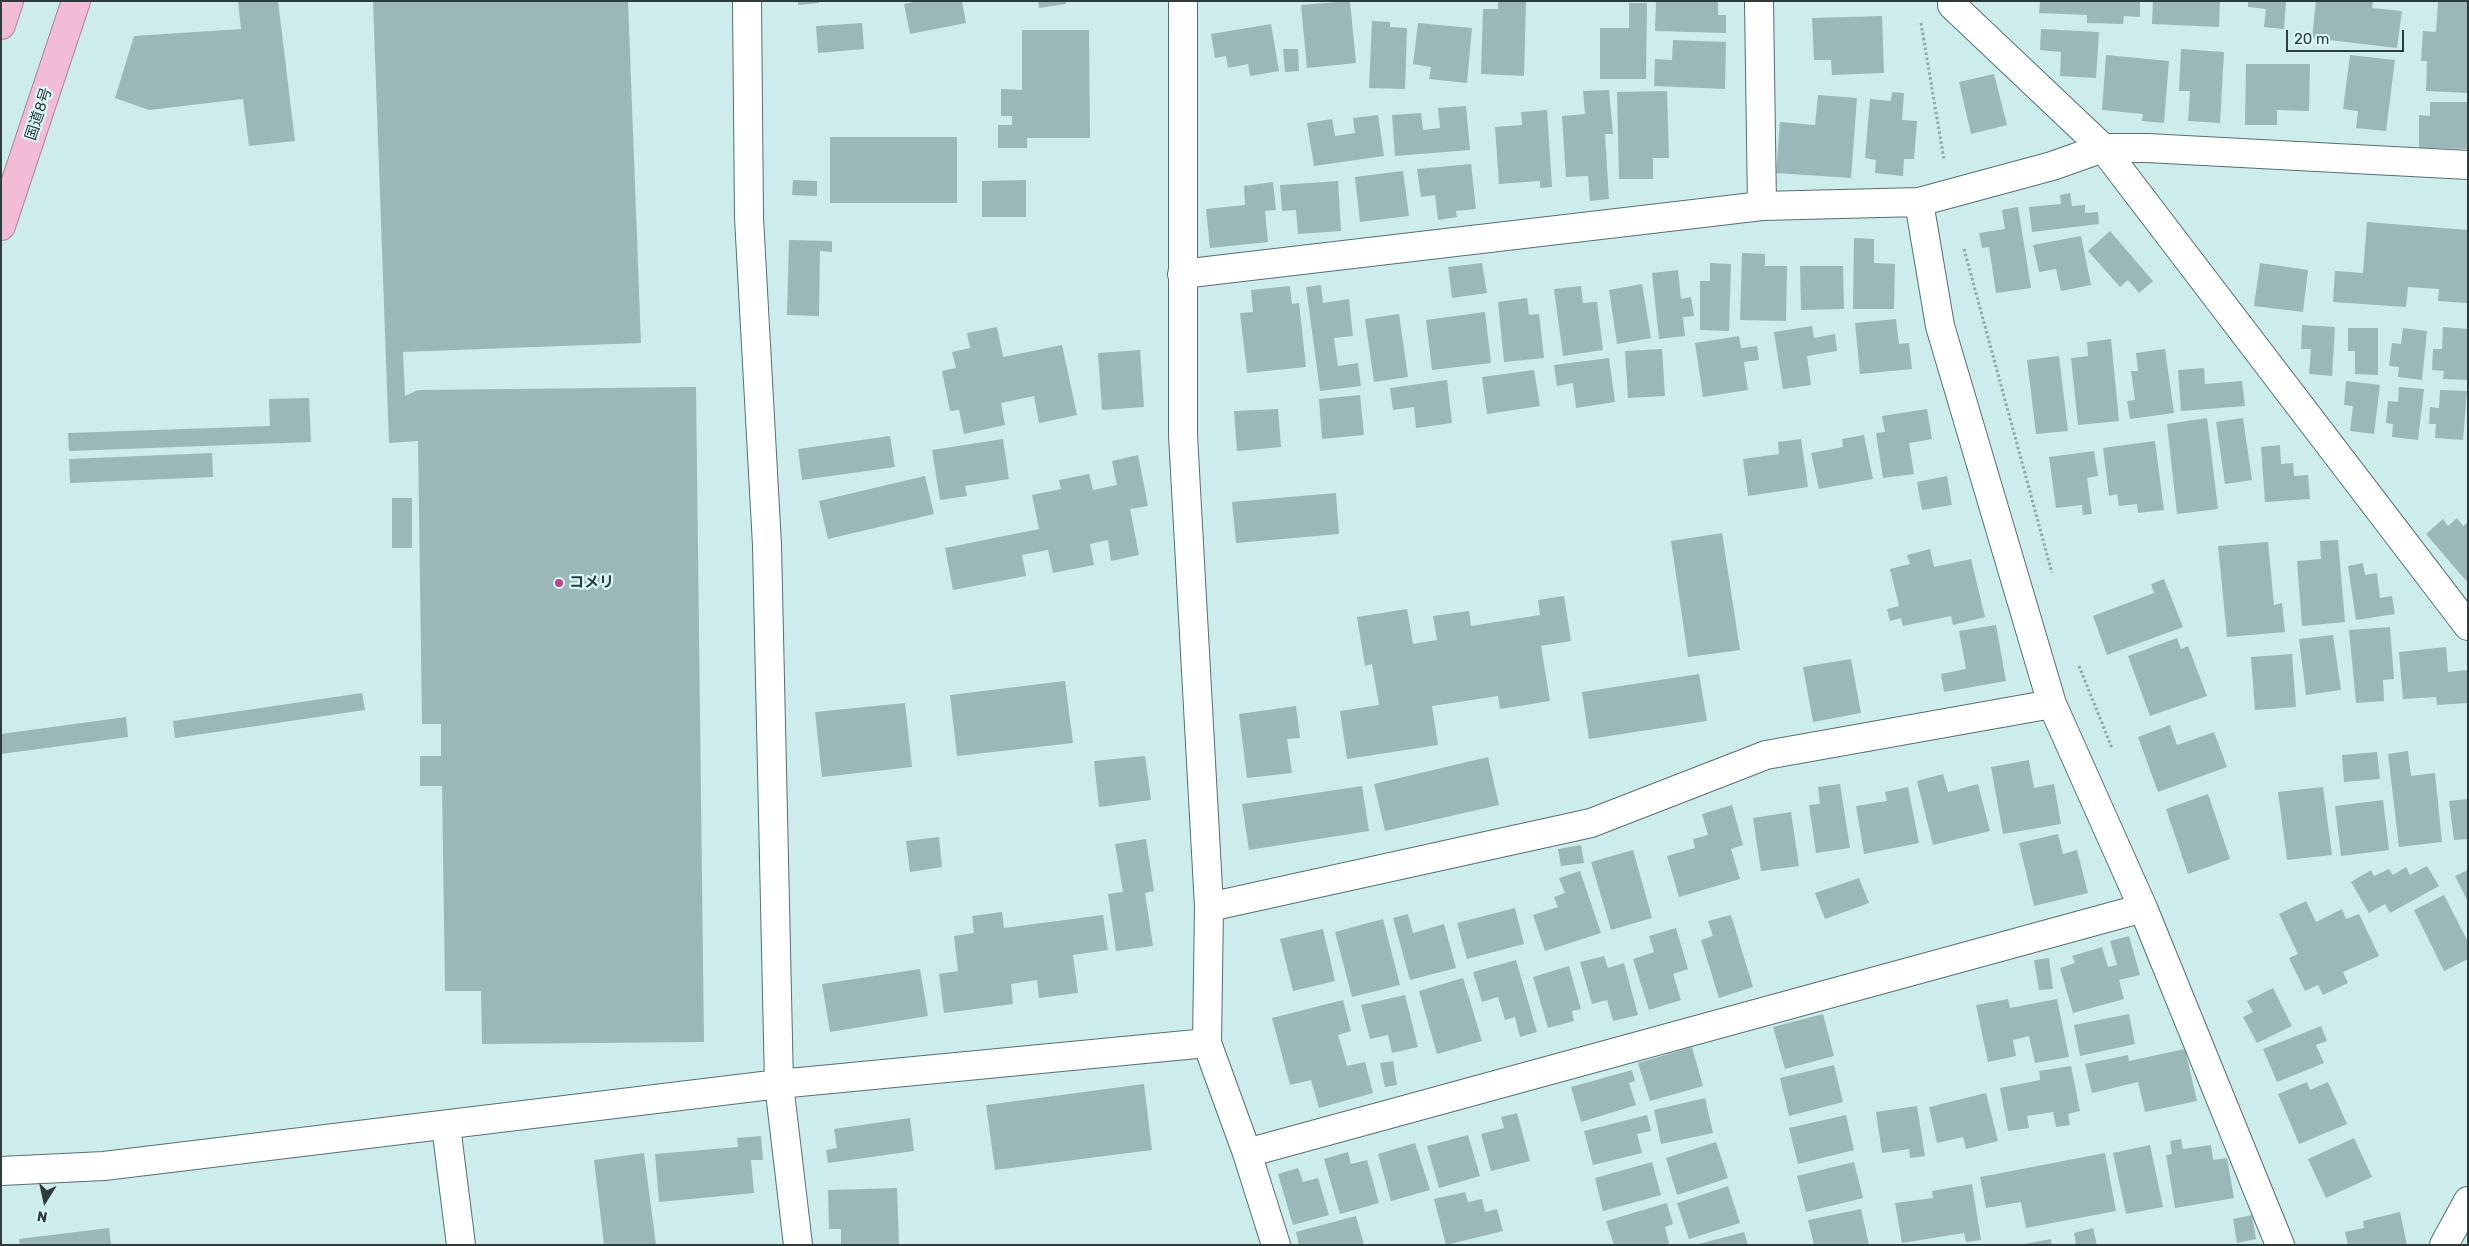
<!DOCTYPE html>
<meta charset="utf-8">
<style>
body{margin:0}
#map{position:relative;width:2469px;height:1246px;overflow:hidden;background:#cdeded;font-family:Rubik,sans-serif}
canvas{display:block}
.frame{position:absolute;inset:0;border:2px solid #2e3b3b;pointer-events:none}
.north{position:absolute;left:20px;top:1176px;width:50px;height:50px;-webkit-text-stroke:4px #dafafa;paint-order:stroke;rotate:190deg;font-size:14px;font-weight:700;line-height:20px;text-align:center;color:#2e3b3b}
.north::after{content:'';display:block;margin:auto;width:18px;height:22px;background:#2e3b3b;clip-path:polygon(50% 0,100% 100%,50% 72%,0 100%)}
.scale{position:absolute;left:2286px;top:30px;width:118px;height:22px;box-sizing:border-box;border:2px solid #2e3b3b;border-top:0;padding-left:6px;font-size:15px;line-height:18px;white-space:nowrap;color:#2e3b3b;-webkit-text-stroke:4px #dafafa;paint-order:stroke}
</style>
<div id="map">
<canvas width="2469" height="1246"></canvas>
<div class="frame"></div>
<div class="north">N</div>
<div class="scale">20 m</div>
</div>
<script>
const ctx = document.querySelector('canvas').getContext('2d');
ctx.lineJoin = 'round';
function fill(path, color) {
  ctx.fillStyle = color;
  ctx.fill(path, 'evenodd');
}
function strokePath(path, color, width, dash) {
  ctx.strokeStyle = color;
  ctx.lineWidth = width;
  ctx.lineCap = dash ? 'butt' : 'round';
  ctx.setLineDash(dash || []);
  ctx.stroke(path);
}
function write(font, color, halo, rows, align = 'center') {
  ctx.font = font + ' Rubik,"Noto Sans JP",sans-serif';
  ctx.lineWidth = 4.5;
  ctx.setLineDash([]);
  ctx.textBaseline = 'middle';
  ctx.strokeStyle = halo;
  ctx.fillStyle = color;
  for (const [text, x, y, turn = 0] of rows) {
    ctx.save();
    ctx.translate(x, y);
    ctx.rotate((+turn || 0) * Math.PI / 180);
    ctx.textAlign = isNaN(turn) ? turn : align;
    if (halo) ctx.strokeText(text, 0, 0);
    ctx.fillText(text, 0, 0);
    ctx.restore();
  }
}
fill(new Path2D(`
 M238 1H278L295 141 249 146 243 99 149 110 115 98 134 36 241 29Z
 M373 1H628L641 343 403 352 405 396 418 390 696 387 704 1042 482 1044 481 991H445L442 786H420V756H441V724H422L418 441 389 443Z
 M798 1H819V3L798 5Z
 M917 1H962L966 23 910 34 904 4Z
 M1038 1H1066V4L1039 8Z
 M1350 1 1356 63 1307 68 1301 5Z
 M1498 1 1526 2 1524 76 1481 74 1483 9H1498Z
 M1656 1H1718V15H1726V33L1655 31Z
 M2040 1H2140V17L2124 16 2123 24 2087 23V15L2039 13Z
 M2153 1H2220L2219 27 2152 24Z
 M2248 1H2286L2284 29 2264 27 2266 9 2248 7Z
 M2316 1H2373L2372 8 2402 11 2397 48 2312 38Z
 M2438 1H2468V93L2426 91 2427 61H2421L2423 31 2436 32Z
 M1629 3H1647L1646 79H1600V28H1629Z
 M1882 16 1884 73 1832 75 1831 60H1814L1812 18Z
 M1372 21 1390 22V27L1407 28 1405 89 1369 88Z
 M862 23 864 49 818 53 816 26Z
 M1418 23 1472 28 1467 83 1429 79 1431 67 1413 64Z
 M1271 24 1279 71 1250 76 1248 64 1228 68 1226 56 1215 58 1211 34Z
 M2041 29 2099 32 2096 78 2060 76 2061 52 2040 50Z
 M1022 30H1089L1090 138H1027V148H998V125H1012V116H1001V89L1022 90Z
 M1673 40 1726 42 1725 89 1654 86 1655 59 1672 60Z
 M1283 49H1298L1299 71 1285 72Z
 M2181 49 2224 52 2220 123 2188 121 2190 91H2179Z
 M2106 55 2169 61 2164 123 2142 121 2143 114 2102 110Z
 M2350 55 2395 60 2386 131 2356 128 2358 111 2343 109Z
 M2246 64H2310L2309 111 2277 110V125H2245Z
 M1994 74 2007 125 1971 134 1959 82Z
 M1609 90 1613 134H1605L1609 199 1590 201 1588 176 1566 177 1562 116 1585 114 1583 91Z
 M1667 91 1669 158H1653V179H1619L1617 92Z
 M1892 92 1904 93 1902 120 1917 121 1914 159H1904L1903 176 1875 173 1876 160 1865 158 1870 99 1891 101Z
 M1818 95 1857 98 1851 178 1776 173 1780 122 1815 125Z
 M2430 102H2468V149L2419 148V115L2430 116Z
 M1466 106 1470 150 1395 156 1392 115 1421 113 1423 130 1440 128 1438 108Z
 M1547 110 1552 187 1540 188V181L1499 184 1495 127 1522 125 1521 112Z
 M1378 115 1384 156 1314 166 1307 123 1332 119 1335 136 1355 133 1353 118Z
 M830 137H957V203H830Z
 M1471 164 1476 209 1456 211 1457 217 1438 220 1435 195 1421 197 1417 169Z
 M1403 171 1409 216 1360 222 1355 177Z
 M793 180 817 181V196L792 195Z
 M1026 180V217H982V181Z
 M1338 181 1341 231 1298 234 1296 210 1282 211 1280 185Z
 M1273 182 1276 210 1265 211 1268 242 1210 248 1206 209 1245 205 1244 186Z
 M2070 193 2072 206 2085 205V213L2098 212 2099 224 2032 232 2029 207 2061 204 2060 195Z
 M2018 207 2031 288 1996 293 1989 247 1982 248 1979 233 2005 229 2002 210Z
 M2367 222 2468 230 2467 303 2438 301 2439 289 2408 287 2406 307 2333 302 2335 271 2363 273Z
 M2110 231 2153 281 2139 293 2128 280 2120 287 2088 251Z
 M2081 236 2091 285 2061 291 2056 269 2039 272 2033 245Z
 M1854 238 1874 239V263L1895 264 1894 309H1853Z
 M789 240 832 241V252L820 251 819 316 787 315Z
 M1742 253 1765 254V266H1787L1786 321 1740 320Z
 M1482 263 1487 293 1452 298 1448 267Z
 M1710 263 1731 264 1729 331 1700 330V281H1710Z
 M2260 263 2308 270 2303 312 2254 306Z
 M1800 266H1843L1844 309 1801 310Z
 M1678 270 1681 299 1691 297 1694 316 1683 317 1685 336 1659 339 1652 273Z
 M1642 284 1651 338 1617 344 1609 290Z
 M1321 285 1323 303 1349 299 1353 336 1334 338 1338 366 1358 363 1361 386 1320 391 1306 287Z
 M1290 286 1292 304 1299 303 1306 367 1247 373 1240 313 1253 312 1251 290Z
 M1581 286 1583 303 1597 302 1603 350 1563 356 1554 289Z
 M1527 298 1529 315 1539 314 1544 358 1504 362 1498 302Z
 M1485 312 1491 363 1432 370 1426 320Z
 M1399 314 1408 377 1374 382 1365 319Z
 M1896 319 1899 344 1909 343 1912 369 1860 374 1855 323Z
 M2302 325 2335 327 2332 376 2309 374 2311 349H2301Z
 M1812 326 1814 338 1835 334 1837 351 1807 356 1811 385 1783 389 1774 332Z
 M997 327 1003 357 1062 345 1077 415 1039 423 1034 396 1001 403 1005 425 964 434 959 410 950 411 942 371 956 368 952 352 970 348 967 333Z
 M2443 327 2468 329V380L2443 379 2444 371 2432 370 2433 349H2442Z
 M2348 328H2378V375L2355 374V351H2348Z
 M2403 328 2427 331 2422 380 2398 377 2399 367 2389 366 2392 343 2401 344Z
 M1739 336 1741 348 1757 346 1759 360 1744 362 1748 390 1703 397 1695 343Z
 M2111 339 2119 421 2078 425 2071 358 2088 356 2087 342Z
 M1662 349 1665 396 1628 398 1625 351Z
 M2165 349 2174 413 2130 419 2127 401 2135 400 2131 371H2138L2136 353Z
 M1140 350 1144 407 1102 410 1098 353Z
 M2059 356 2068 431 2036 434 2027 360Z
 M1609 358 1615 402 1576 408 1573 383 1557 386 1554 365Z
 M2204 368 2205 384 2242 381 2245 406 2181 411 2178 370Z
 M1534 370 1540 406 1487 414 1482 377Z
 M1447 380 1452 423 1416 428 1414 407 1393 410 1390 388Z
 M2346 381 2380 385 2374 434 2350 431 2353 406 2344 405Z
 M2399 387 2424 389 2418 440 2392 437 2393 424 2386 423 2388 401 2398 402Z
 M2440 390 2467 391 2463 440 2435 438 2436 424H2429L2430 407 2439 408Z
 M1360 395 1364 435 1322 439 1319 399Z
 M309 398 311 442 69 451 68 433 270 426 269 399Z
 M1278 409 1281 447 1237 451 1234 411Z
 M1927 409 1932 439 1909 443 1914 474 1883 478 1876 433 1885 432 1882 416Z
 M2207 418 2218 509 2177 514 2167 424Z
 M2243 418 2252 480 2225 484 2216 422Z
 M1864 435 1873 479 1819 489 1811 453 1843 447 1842 439Z
 M890 436 895 467 802 480 798 449Z
 M1003 439 1009 479 965 486 967 496 940 500 932 450Z
 M1801 439 1808 487 1748 496 1743 459 1779 454 1778 442Z
 M2155 441 2164 510 2138 513 2137 504 2119 506 2117 494 2109 496 2103 448Z
 M2280 445 2281 464 2293 463 2294 476 2308 475 2310 499 2265 502 2261 447Z
 M2094 451 2098 476 2087 478 2092 514 2083 515 2082 505 2056 508 2049 457Z
 M212 453 213 477 70 483 69 459Z
 M1138 455 1148 506 1130 509 1139 555 1111 561 1108 540 1090 544 1094 565 1053 573 1048 550 1022 555 1026 576 953 590 945 548 1039 529 1032 495 1061 489 1059 480 1089 474 1093 490 1117 485 1112 461Z
 M925 476 934 514 828 539 819 501Z
 M1947 476 1952 505 1922 510 1917 482Z
 M1336 493 1339 534 1236 543 1232 502Z
 M392 498H412V548H392Z
 M2457 518 2463 526 2468 522V583L2426 534 2443 519 2448 526Z
 M1722 533 1740 650 1688 657 1671 541Z
 M2338 540 2345 622 2302 626 2297 561 2321 559 2320 541Z
 M2268 542 2274 605 2282 603 2285 632 2227 637 2218 546Z
 M1930 549 1934 567 1971 559 1985 617 1953 625 1951 616 1903 626 1901 618 1890 621 1887 609 1899 606 1890 569 1910 564 1907 555Z
 M2363 563 2365 575 2377 573 2380 598 2392 596 2395 614 2356 620 2348 566Z
 M2164 579 2183 627 2107 655 2093 616 2154 593 2151 584Z
 M1564 596 1571 641 1541 646 1550 701 1500 709 1498 696 1432 706 1438 745 1347 759 1340 711 1379 705 1372 664 1365 666 1357 617 1407 609 1413 644 1437 640 1433 616 1469 611 1471 626 1540 615 1538 600Z
 M1996 625 2006 681 1944 692 1941 674 1966 669 1959 631Z
 M2390 627 2394 679 2383 680 2384 701 2356 703 2349 630Z
 M2333 635 2341 690 2306 695 2299 639Z
 M2177 638 2181 649 2188 646 2207 696 2150 716 2128 656Z
 M2446 647 2448 672 2468 670V703L2437 705 2436 697 2403 699 2399 652Z
 M2292 654 2296 707 2255 710 2251 657Z
 M1851 659 1861 713 1813 722 1803 667Z
 M1699 674 1707 721 1589 739 1582 692Z
 M1065 681 1073 743 957 756 950 695Z
 M362 693 365 710 175 738 173 721Z
 M905 703 912 767 822 777 815 712Z
 M1296 706 1300 738 1287 739 1292 773 1247 778 1239 714Z
 M126 717 128 737 1 754V734Z
 M2170 725 2177 745 2214 732 2227 767 2158 792 2138 737Z
 M2408 751 2411 776 2435 773 2442 842 2399 847 2388 754Z
 M2377 752 2380 779 2344 782 2342 755Z
 M1145 756 1151 800 1099 807 1094 761Z
 M1488 757 1499 805 1385 831 1374 784Z
 M2029 760 2034 788 2054 784 2061 824 2003 834 1991 767Z
 M1943 774 1948 792 1978 784 1990 831 1933 845 1917 781Z
 M1840 784 1850 848 1816 853 1809 805 1820 804 1818 787Z
 M1362 786 1369 831 1249 850 1242 804Z
 M1908 787 1919 843 1864 854 1856 806 1887 801 1885 792Z
 M2323 787 2332 855 2287 860 2278 792Z
 M2208 794 2230 859 2188 874 2166 809Z
 M2468 799V839L2454 840 2449 801Z
 M2383 800 2389 850 2341 856 2335 806Z
 M1732 805 1743 845 1731 849 1740 879 1679 897 1667 856 1695 848 1693 839 1708 835 1702 814Z
 M1791 812 1799 866 1761 871 1753 818Z
 M2058 834 2063 854 2077 850 2088 893 2034 906 2019 843Z
 M939 837 942 867 910 872 906 841Z
 M1146 839 1154 891 1145 893 1153 946 1116 951 1108 894 1123 892 1115 844Z
 M1581 845 1584 863 1561 866 1558 849Z
 M1633 850 1652 918 1611 930 1591 862Z
 M2427 866 2439 886 2390 913 2385 904 2369 913 2351 882 2371 870 2374 876 2389 869 2393 875 2406 867 2410 875Z
 M2468 870V902L2455 876Z
 M1580 871 1601 933 1545 951 1533 915 1558 907 1554 897 1565 893 1559 878Z
 M1859 878 1869 903 1825 919 1815 893Z
 M2444 895 2468 942V959L2444 971 2414 910Z
 M2306 901 2316 922 2342 909 2346 919 2359 914 2379 956 2343 972 2348 983 2323 995 2318 985 2305 991 2289 958 2298 954 2279 914Z
 M1515 908 1524 944 1467 959 1457 923Z
 M1002 912 1004 928 1103 915 1108 950 1073 955 1078 993 1039 998 1037 980 1011 984 1013 1004 944 1013 939 974 958 971 954 936 974 933 972 916Z
 M1408 914 1413 933 1444 924 1456 968 1410 980 1393 918Z
 M1731 915 1753 987 1719 998 1701 940 1713 936 1708 921Z
 M1383 919 1400 985 1352 997 1335 932Z
 M1676 928 1688 969 1673 974 1681 1000 1649 1010 1633 959 1654 952 1649 936Z
 M1323 929 1335 981 1293 991 1280 939Z
 M2129 936 2140 975 2119 980 2124 999 2073 1013 2060 968 2075 963 2072 956 2102 947 2108 967 2117 965 2110 941Z
 M1604 956 1608 968 1624 963 1638 1015 1613 1021 1607 1000 1592 1004 1580 962Z
 M2049 958 2053 989 2039 990 2034 960Z
 M1516 960 1537 1032 1520 1037 1515 1017 1505 1020 1498 997 1482 1002 1473 972Z
 M1569 966 1581 1009 1572 1011 1574 1021 1548 1028 1533 977Z
 M920 969 928 1016 830 1032 822 984Z
 M1463 978 1482 1041 1437 1054 1419 991Z
 M2273 988 2292 1026 2257 1043 2243 1017 2253 1012 2247 1001Z
 M1405 995 1418 1047 1392 1053 1388 1035 1370 1039 1361 1005Z
 M2008 999 2010 1008 2057 999 2069 1057 2035 1063 2029 1036 2013 1040 2016 1056 1988 1062 1976 1005Z
 M1343 1000 1351 1031 1338 1035 1347 1066 1365 1062 1373 1093 1319 1108 1311 1080 1290 1085 1272 1018Z
 M1823 1014 1834 1056 1785 1069 1773 1027Z
 M2129 1014 2135 1044 2080 1056 2074 1025Z
 M2321 1026 2327 1041 2316 1045 2324 1063 2277 1082 2263 1049Z
 M1692 1047 1703 1086 1650 1101 1638 1063Z
 M2185 1049 2197 1101 2145 1112 2138 1082 2092 1093 2085 1064 2128 1055 2129 1061Z
 M1393 1061 1397 1085 1385 1087 1380 1063Z
 M1834 1065 1843 1102 1789 1116 1780 1078Z
 M2071 1066 2080 1111 2068 1114 2070 1125 2056 1127 2053 1112 2027 1116 2029 1128 2008 1131 2000 1088 2040 1080 2039 1071Z
 M1632 1070 1635 1081 1629 1083 1636 1105 1581 1122 1571 1087Z
 M2307 1082 2310 1090 2328 1082 2347 1124 2299 1144 2278 1094Z
 M1144 1084 1152 1150 995 1170 986 1105Z
 M1986 1093 1998 1141 1966 1149 1963 1137 1937 1143 1929 1107Z
 M1705 1098 1713 1133 1661 1144 1654 1110Z
 M1917 1106 1925 1156 1910 1158 1909 1149 1882 1153 1876 1112Z
 M1517 1113 1530 1161 1491 1171 1481 1134 1504 1128 1501 1117Z
 M1647 1115 1651 1131 1637 1134 1642 1153 1593 1165 1584 1131Z
 M1846 1115 1854 1150 1798 1164 1789 1128Z
 M910 1118 914 1151 828 1163 826 1150 837 1148 834 1129Z
 M1468 1135 1480 1176 1439 1188 1427 1146Z
 M761 1136 763 1160H751L754 1193 659 1202 655 1154 738 1147 737 1138Z
 M2354 1138 2372 1177 2326 1198 2308 1159Z
 M2181 1139 2183 1149 2211 1145 2213 1160 2227 1158 2234 1198 2175 1208 2166 1155 2172 1154 2170 1141Z
 M1716 1142 1728 1178 1677 1195 1666 1158Z
 M1415 1143 1430 1190 1391 1201 1378 1154Z
 M2150 1145 2163 1207 2126 1214 2113 1153Z
 M1348 1152 1351 1164 1367 1160 1379 1203 1340 1214 1324 1159Z
 M644 1153 656 1245H604L594 1160Z
 M2105 1153 2116 1211 2026 1228 2021 1202 1986 1208 1980 1177Z
 M1652 1162 1661 1195 1603 1211 1595 1178Z
 M1854 1162 1863 1198 1806 1212 1797 1176Z
 M1298 1168 1303 1182 1318 1178 1329 1215 1293 1225 1278 1174Z
 M1972 1184 1981 1240 1966 1242 1964 1233 1902 1243 1895 1203 1933 1198 1932 1191Z
 M1728 1186 1740 1223 1689 1239 1677 1203Z
 M897 1188 899 1245H841V1229H829L828 1190Z
 M1465 1192 1468 1202 1482 1199 1485 1212 1497 1209 1503 1231 1446 1245 1434 1199Z
 M1667 1203 1673 1224 1665 1227 1669 1243 1663 1245H1614L1606 1221Z
 M1861 1209 1869 1245H1814L1808 1220Z
 M2400 1212 2407 1245H2348L2345 1232 2364 1228 2363 1221Z
 M2252 1215 2256 1239 2237 1243 2233 1219Z
 M1356 1216 1364 1245H1299L1296 1232Z
 M109 1228 111 1245H20L19 1239Z
 M2093 1228 2097 1245H2072L2076 1243 2074 1233Z
 M1744 1232 1748 1245H1699V1244Z
 M2051 1239 2052 1245H2024V1244Z`), '#9ab8b8');
const minor = new Path2D(`
 M1183 1V435L1209 907 1207 1043 1247 1153 1276 1245
 M1759 1 1762 206
 M1952 1V5L2103 148 2468 626
 M1919 202 1940 326 2052 704 2143 908 2280 1245
 M1182 274 1762 206 1919 202 2052 166 2103 148H2147L2468 165
 M1209 907 1591 823 1766 755 2052 704
 M1247 1153 2143 908
 M2444 1245 2468 1201`);
const tertiary = new Path2D(`
 M747 1 749 218 767 545 779 1084 798 1245
 M446 1126 461 1245
 M1 1171 104 1166 779 1084 1207 1043`);
const trunk = new Path2D(`
 M1 25 9 1
 M1 226 76 1`);
strokePath(minor, '#547071', 30);
strokePath(tertiary, '#547071', 30);
strokePath(trunk, '#ab8399', 30);
strokePath(new Path2D(`
 M1921 23 1944 160
 M1964 249 2052 573
 M2079 666 2112 748`), '#8ea7a7', 3, [2.5, 2.5]);
strokePath(minor, '#fff', 28);
strokePath(tertiary, '#fff', 28);
strokePath(trunk, '#f2bbd6', 28);
for (const [x, y, r, color] of [
 [559,583,5,"#c2418b"]
]) {
  const dot = new Path2D();
  dot.arc(x, y, r, 0, 2 * Math.PI);
  ctx.fillStyle = color;
  ctx.fill(dot);
  strokePath(dot, '#dafafa', 2);
}
write('15px', '#2e3b3b', '#dafafa', [
 ["国道8号",39,114,-72]
]);
write('bold 15px', '#2e3b3b', '#dafafa', [
 ["コメリ",569,583]
], 'left');
</script>
